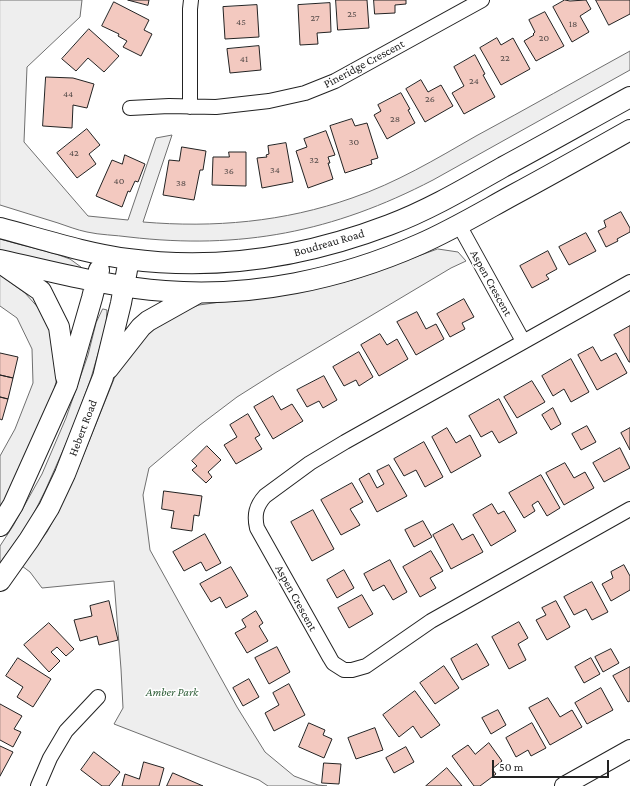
<!DOCTYPE html>
<style>
body{margin:0}
#map{position:relative;width:630px;height:786px;overflow:hidden;background:#fff;font-family:"Crimson Pro",serif}
canvas{display:block}
.scale{position:absolute;left:492px;top:760px;width:117px;height:18px;box-sizing:border-box;border:2px solid #222;border-top:0;padding-left:5px;font-size:12px;line-height:14px;white-space:nowrap;color:#222;-webkit-text-stroke:3px #fff;paint-order:stroke}
</style>
<div id="map">
<canvas width="630" height="786"></canvas>
<div class="scale">50 m</div>
</div>
<script>
const ctx = document.querySelector('canvas').getContext('2d');
ctx.lineJoin = 'round';
function fill(path, color) {
  ctx.fillStyle = color;
  ctx.fill(path, 'evenodd');
}
function strokePath(path, color, width, dash) {
  ctx.strokeStyle = color;
  ctx.lineWidth = width;
  ctx.lineCap = dash ? 'butt' : 'round';
  ctx.setLineDash(dash || []);
  ctx.stroke(path);
}
function write(font, color, halo, rows, align = 'center') {
  ctx.font = font + ' "Crimson Pro",serif';
  ctx.lineWidth = 3;
  ctx.setLineDash([]);
  ctx.textBaseline = 'middle';
  ctx.strokeStyle = halo;
  ctx.fillStyle = color;
  for (const [text, x, y, turn = 0] of rows) {
    ctx.save();
    ctx.translate(x, y);
    ctx.rotate((+turn || 0) * Math.PI / 180);
    ctx.textAlign = isNaN(turn) ? turn : align;
    if (halo) ctx.strokeText(text, 0, 0);
    ctx.fillText(text, 0, 0);
    ctx.restore();
  }
}
const green = new Path2D(`
 M0 0H82L80 17 27 67 24 142 88 216 128 220 156 138 172 135 143 222C214 228 284 222 352 198 396 183 436 159 476 136 528 108 579 79 630 51V70L433 180C333 232 241 250 129 237 115 235 100 235 87 232 77 230 67 226 58 223 39 217 19 211 0 205Z
 M0 239 56 254 70 259 81 267V270H75L0 250Z
 M438 249 458 252 466 261 451 268 275 373 237 397 200 425 149 468 143 495 150 550 237 707 265 752 294 776 318 785 327 786H268L259 780 114 724 123 708 121 669 114 581 42 588 30 572 22 566 47 532 60 508 77 471 116 374 143 336 175 314 199 305 314 289 352 280Z
 M0 275 25 293 43 313 51 328 57 378 51 402 0 509V456L15 429 33 383 32 349 17 318 0 306Z
 M103 309 107 310 106 326 91 378 72 430 45 491 29 523 0 563V546L13 526 42 474 66 418 88 355 96 323Z`);
fill(green, '#eee');
strokePath(green, '#6f6f6f', 1);
const building = new Path2D(`
 M128 0H149L148 5Z
 M336 0H367L369 28 338 30Z
 M374 0H406V4L395 5V13L375 14Z
 M565 0 570 1 586 0 591 9 580 16 589 32 572 42 553 7Z
 M596 0H630V14L609 25Z
 M114 2 149 20 144 30 152 34 141 56 123 47 127 41 118 36 119 34 102 26Z
 M330 3 331 32 317 33 318 44 300 45 298 5Z
 M257 5 259 37 225 39 223 7Z
 M545 12 564 46 536 61 524 41 534 35 533 34 535 32 529 20Z
 M89 29 119 56 104 72 88 58 76 71 62 59Z
 M497 38 501 45 513 38 530 69 501 85 480 48Z
 M259 46 261 70 230 73 227 49Z
 M475 55 485 74 483 75 495 97 464 114 452 93 464 86 454 67Z
 M46 77 73 78 94 84 87 108 73 105 72 128 43 126Z
 M421 80 428 92 441 85 453 106 425 122 406 89Z
 M401 93 410 109 408 110 415 123 387 139 374 115 381 111 378 105Z
 M352 119 355 126 367 123 378 158 371 160 372 164 345 173 330 126Z
 M87 129 100 145 89 154 96 164 77 178 57 153Z
 M326 131 335 155 328 157 330 163H328L333 179 308 188 296 151 307 147 304 139Z
 M286 143 293 182 262 188 257 158 267 157 266 155 269 154 268 146Z
 M182 147 206 151 203 170H200L194 200 163 195 169 160 179 161Z
 M229 152H246V186L212 185 213 157H229Z
 M125 155 145 164 138 182 135 181 130 192 128 191 122 207 96 196 112 160 122 164Z
 M621 212 630 228V232L617 239 618 241 606 247 598 231 606 227 604 221Z
 M586 233 596 251 569 265 559 247Z
 M548 251 557 269 546 275 549 279 532 288 520 266Z
 M464 299 474 317 462 323 465 329 450 337 437 314Z
 M417 312 426 329 436 324 444 339 416 355 397 322Z
 M630 326V362H629L614 335Z
 M380 334 387 345 397 339 408 359 379 376 361 345Z
 M593 347 601 361 616 353 627 373 597 390 578 355Z
 M359 352 373 377 359 386 356 380 344 386 333 367Z
 M0 353 18 357 13 378 0 375Z
 M571 359 589 392 571 402 564 389 553 396 542 376Z
 M0 375 13 378 8 399 0 397Z
 M324 376 337 400 323 408 319 401 307 407 297 390Z
 M532 381 545 402 517 418 504 397Z
 M273 396 281 410 292 404 303 421 273 439 254 407Z
 M0 397 8 399 2 420 0 419Z
 M499 399 517 433 499 443 492 431 481 437 469 416Z
 M553 408 561 424 551 430 542 415Z
 M248 414 260 435 255 438 262 449 236 464 224 445 237 437 230 425Z
 M587 426 596 442 581 450 572 434Z
 M447 428 456 443 470 435 481 456 451 473 432 437Z
 M630 428V450L621 433Z
 M424 442 443 477 425 487 416 470 404 476 394 459Z
 M207 446 221 460 208 472 212 477 206 483 192 470 197 466 192 461Z
 M620 448 630 468 604 482 593 463Z
 M565 463 574 478 585 472 594 488 564 505 546 473Z
 M389 465 407 496 377 512 359 479 369 473 377 488 384 484 377 471Z
 M541 475 560 508 547 516 538 501 532 505 535 511 524 518 509 493Z
 M352 483 363 502 350 509 360 525 341 535 321 500Z
 M164 491 202 496 199 516 194 515 192 531 171 528 174 511 162 509Z
 M492 504 498 514 504 511 516 531 491 546 473 515Z
 M313 510 334 549 312 561 291 522Z
 M423 521 432 537 414 547 405 530Z
 M453 524 462 540 473 534 483 552 451 569 433 535Z
 M205 534 221 563 206 571 201 562 184 571 173 552Z
 M431 551 443 571 430 578 436 588 420 597 403 567Z
 M390 560 407 592 393 600 384 585 373 591 364 574Z
 M624 565 630 576V590L611 601 602 584 613 578 611 572Z
 M231 567 248 596 226 608 220 597 211 602 200 584Z
 M344 570 354 588 337 598 327 580Z
 M592 582 608 612 592 620 586 609 574 615 564 597Z
 M362 595 373 614 349 628 338 608Z
 M109 601 118 640 99 645 97 636 80 641 74 620 92 616 90 606Z
 M556 601 570 627 547 640 536 620 546 615 542 608Z
 M256 611 263 623 259 626 268 641 247 653 235 633 246 627 242 620Z
 M519 622 528 638 518 644 526 660 509 669 492 637Z
 M49 623 74 649 66 656 57 647 51 652 60 661 49 672 24 645Z
 M477 644 489 665 462 680 451 659Z
 M277 647 290 672 269 684 255 658Z
 M611 649 619 663 603 672 595 657Z
 M18 658 51 679 33 707 17 697 23 687 6 676Z
 M591 658 600 674 584 683 575 667Z
 M444 666 459 688 435 704 420 683Z
 M630 667V701L628 702 613 676Z
 M249 679 259 697 243 706 233 688Z
 M289 684 305 715 274 731 265 713 279 705 273 693Z
 M601 688 613 710 587 724 575 703Z
 M415 691 440 725 421 738 413 726 399 737 383 715Z
 M548 698 560 717 572 710 582 727 550 745 529 708Z
 M0 704 22 716 14 729 21 732 13 747 0 740Z
 M498 710 506 725 491 734 482 718Z
 M309 723 325 730 323 735 332 739 324 758 299 747Z
 M532 723 546 748 531 756 528 750 516 757 506 738Z
 M375 728 383 750 356 759 348 738Z
 M489 743 502 761 492 769 496 774 480 786H474L452 756 468 745 475 754Z
 M0 746 13 752 0 776Z
 M406 747 414 762 394 773 386 758Z
 M94 752 120 772 109 786H102L81 770Z
 M144 762 164 768 159 786H122L125 774 139 779Z
 M324 763 341 764 339 784 322 783Z
 M447 768 462 786H426Z
 M173 773 203 786H167Z`);
fill(building, '#f3c9c0');
strokePath(building, '#222', 1);
const minor = new Path2D(`
 M190 107V9L191 0
 M130 108 169 106 216 107 269 101 305 93 335 81 482 0
 M459 225 523 341
 M630 282 345 442 310 463 265 496C256 506 254 515 257 528L330 658 333 663 344 670H352L366 666 431 621 630 509
 M38 786 50 758 66 731 98 697`);
const tertiary = new Path2D(`
 M564 786 630 749`);
const secondary = new Path2D(`
 M0 228C42 239 84 253 128 259 217 271 305 257 389 225 429 210 466 188 503 167 546 144 588 120 630 97
 M0 260C55 272 109 287 165 291 251 298 341 279 420 244 452 230 482 212 513 195 552 174 591 152 630 130
 M2 264 41 291 59 327 66 377
 M108 369 141 327 148 321 198 293
 M0 526 13 505 67 385 92 298 99 270
 M0 581 29 540 49 508 65 474 103 377 121 303 129 259`);
strokePath(minor, '#222', 16);
strokePath(tertiary, '#222', 20);
strokePath(secondary, '#222', 22);
strokePath(minor, '#fff', 14);
strokePath(tertiary, '#fff', 18);
strokePath(secondary, '#fff', 20);
write('10px', '#564c4a', null, [
 ["25",352,14],
 ["27",315,18],
 ["45",241,22],
 ["18",573,24],
 ["20",544,38],
 ["22",505,58],
 ["41",244,59],
 ["24",474,81],
 ["44",68,94],
 ["26",430,99],
 ["28",395,119],
 ["30",354,142],
 ["42",74,153],
 ["32",314,160],
 ["34",275,170],
 ["36",229,171],
 ["40",119,181],
 ["38",181,183]
]);
write('12px', '#222', '#fff', [
 ["Pineridge Crescent",364,64,-28],
 ["Boudreau Road",329,243,-16],
 ["Aspen Crescent",491,283,61],
 ["Hebert Road",83,428,-69],
 ["Aspen Crescent",296,598,61]
]);
write('italic 12px', '#2f5e38', '#fff', [
 ["Amber Park",172,692]
]);
</script>
